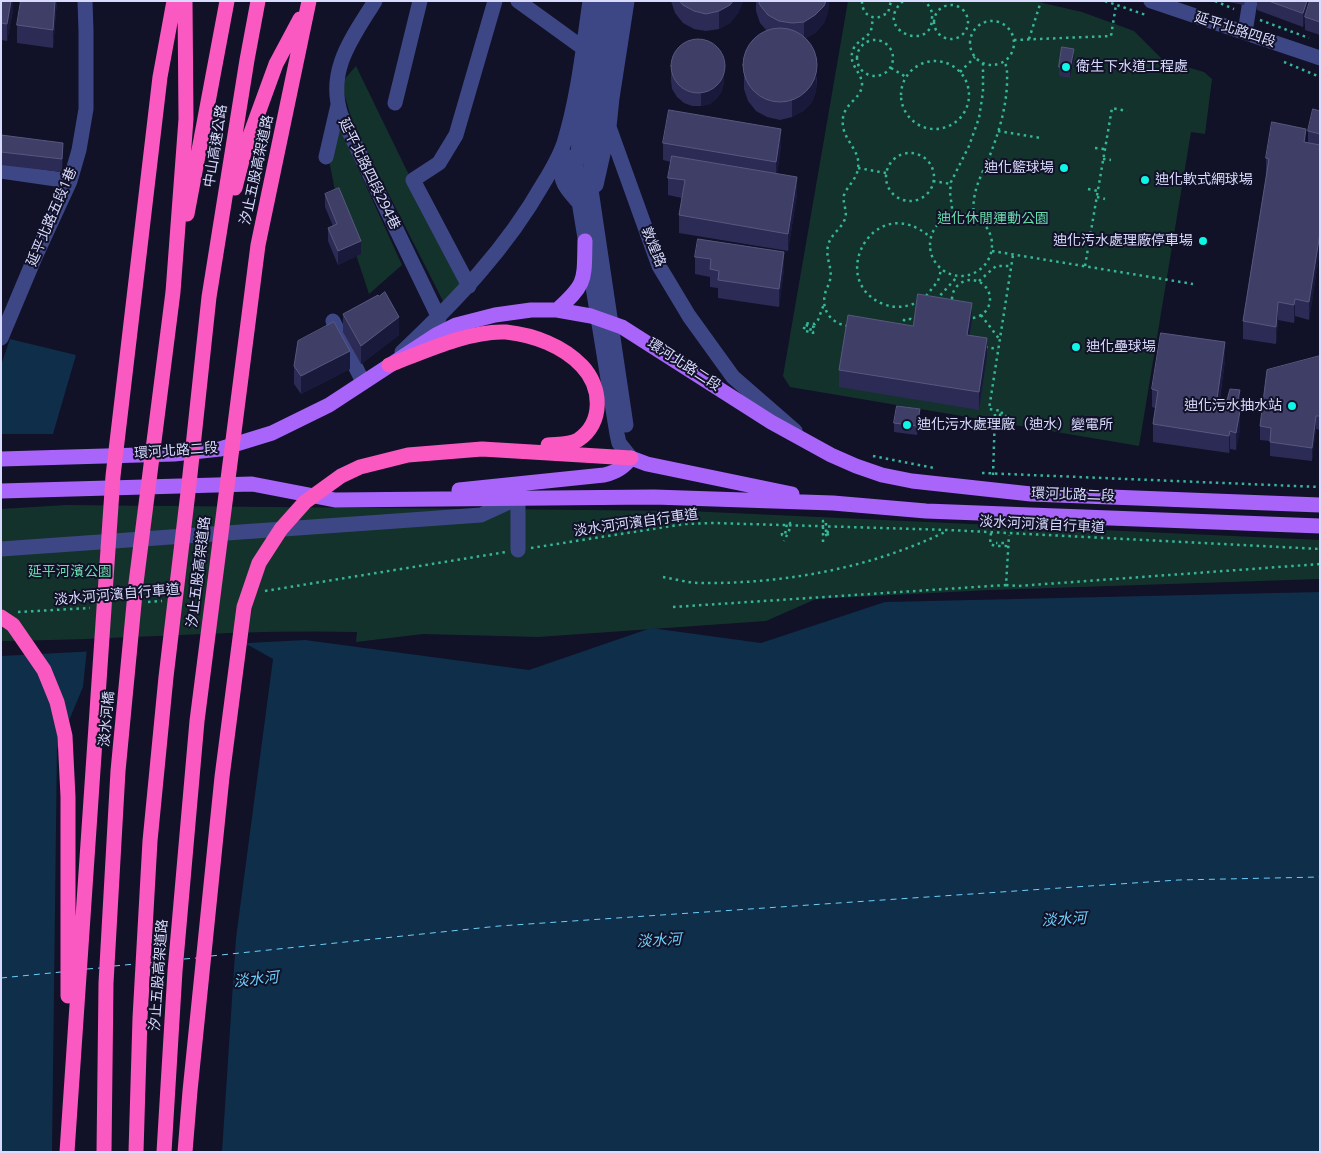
<!DOCTYPE html>
<meta charset="utf-8">
<style>
body{margin:0}
#map{position:relative;width:1321px;height:1153px;overflow:hidden;background:#111128;font-family:"Noto Sans",sans-serif}
canvas{display:block}
.frame{position:absolute;inset:0;border:2px solid #d9dbfe;pointer-events:none}
</style>
<div id="map">
<canvas width="1321" height="1153"></canvas>
<div class="frame"></div>
</div>
<script>
const ctx = document.querySelector('canvas').getContext('2d');
ctx.lineJoin = 'round';
function fill(path, color) {
  ctx.fillStyle = color;
  ctx.fill(path, 'evenodd');
}
function strokePath(path, color, width, dash) {
  ctx.strokeStyle = color;
  ctx.lineWidth = width;
  ctx.lineCap = dash ? 'butt' : 'round';
  ctx.setLineDash(dash || []);
  ctx.stroke(path);
}
function write(font, color, halo, rows, align = 'center') {
  ctx.font = font + ' "Noto Sans","Noto Sans TC",sans-serif';
  ctx.lineWidth = 4;
  ctx.setLineDash([]);
  ctx.textBaseline = 'middle';
  ctx.strokeStyle = halo;
  ctx.fillStyle = color;
  for (const [text, x, y, turn = 0] of rows) {
    ctx.save();
    ctx.translate(x, y);
    ctx.rotate((+turn || 0) * Math.PI / 180);
    ctx.textAlign = isNaN(turn) ? turn : align;
    if (halo) ctx.strokeText(text, 0, 0);
    ctx.fillText(text, 0, 0);
    ctx.restore();
  }
}
fill(new Path2D(`
 M848 1H1034L1082 12 1134 31 1163 60 1204 72 1212 79 1205 134 1191 132 1139 446 790 387 783 376Z
 M356 66 462 284 443 301 353 124 341 83Z
 M337 122 402 265 369 294 335 191 329 160Z
 M66 505 688 511 1320 540V579L990 590 816 599 766 621 538 637 423 634 356 642 357 632C238 629 120 640 1 641V509Z`), '#14322c');
fill(new Path2D(`
 M10 339 76 355 53 434H1V365Z
 M1320 592V1152H1V656L305 640 529 670 651 628 761 643 885 602Z`), '#0f2e49');
fill(new Path2D(`
 M241 641 273 659 236 938 222 1152H52L57 749 83 687 87 648Z`), '#111128');
strokePath(new Path2D(`
 M211 956 499 926 1178 880 1320 877
 M184 959 197 958
 M149 963 170 960
 M114 966 135 964
 M87 969 100 968
 M1 978 61 972`), '#6bd0fa', 1, [6, 5]);
strokePath(new Path2D(`
 M862 1C862 11 867 17 877 18L888 13 891 1
 M903 1C871 30 932 54 932 18 933 11 929 5 924 1
 M1105 1 1146 15
 M1215 1 1234 9
 M934 22a17 17 0 1 1 34 0a17 17 0 1 1-34 0Z
 M1260 20 1309 38
 M970 43a22 22 0 1 1 44 0a22 22 0 1 1-44 0Z
 M1029 39 1041 1
 M857 58a18 18 0 1 1 36 0a18 18 0 1 1-36 0Z
 M1014 40 1111 36 1116 5
 M901 95a34 34 0 1 1 68 0a34 34 0 1 1-68 0Z
 M1284 62 1320 77
 M891 68 906 77
 M960 72 975 57
 M998 131 1041 138
 M1095 148 1105 149
 M886 177a24 24 0 1 1 48 0a24 24 0 1 1-48 0Z
 M1103 159 1111 160
 M858 168 886 173
 M933 181 951 184
 M1088 189 1098 191
 M1097 197 1105 199
 M930 245a31 31 0 1 1 62 0a31 31 0 1 1-62 0Z
 M953 215 950 193 951 182 969 146 979 118 983 92V63
 M974 217C971 191 981 177 990 155 999 132 1006 108 1007 84 1007 76 1008 68 1004 61
 M992 251 1193 284
 M1085 266 1112 108 1127 111
 M952 299a19 19 0 1 1 38 0a19 19 0 1 1-38 0Z
 M979 281 996 266H1012
 M926 296 938 281 941 270
 M936 300 957 277
 M920 301C908 307 896 309 883 304 825 280 875 189 930 237
 M981 315 1000 340
 M848 326C832 324 821 311 825 294 826 289 829 285 830 280 833 268 825 258 828 246 830 235 840 230 844 221 849 213 842 204 844 195 848 185 857 179 858 168 861 151 845 142 843 126 840 104 860 101 862 86 863 72 847 65 853 50 856 41 866 39 871 31L873 18
 M899 326 905 319H911L915 321
 M813 334V332L804 331V328L813 330 814 327 805 325V323L815 324 818 320 824 304
 M985 347 998 349
 M873 456 934 468
 M982 473 1320 487
 M993 475 995 414 1011 417 1010 422 1001 420 1002 411 989 409 1013 255
 M827 531 829 534 827 536 825 533Z
 M782 533V535H785L787 523H790L789 531 784 541
 M991 533 990 544 995 546H1006V543H996
 M823 542V521H826V535L829 534
 M531 548 685 524 714 523 949 530 1320 549
 M663 577C675 579 688 583 700 583 785 584 871 568 947 531
 M1006 585 1018 586 1320 564
 M265 591 506 552
 M148 602 162 601
 M673 607 1006 585 1009 535
 M18 612 90 608`), '#35b698', 2.5, [2.5, 4]);
strokePath(new Path2D(`
 M375 1C353 37 326 70 341 115L439 318
 M518 1 583 48
 M601 1 580 137 576 165V183L617 434 619 443 631 458
 M614 1 593 139 590 183 626 425
 M627 1 612 98 609 127 659 266 689 316 733 377 795 431
 M1151 1 1320 58
 M1245 32 1250 1
 M395 103 420 1
 M564 154C559 181 561 182 579 203
 M326 157 338 105
 M1 171 70 181
 M596 185 609 127
 M469 286 413 180 439 163 456 135 495 1
 M333 321 363 382
 M1 338 35 257 70 181 79 150 86 109V31L85 1
 M402 352C456 301 506 249 543 184 551 171 559 158 564 143 578 98 583 49 590 1
 M1 549 481 515 518 498V550`), '#3e4785', 15);
strokePath(new Path2D(`
 M557 310C587 283 584 281 585 241
 M1 459 174 454 220 449 272 433 329 405 436 335 456 325 495 315 531 310H557L591 316 622 327 771 422 831 455 856 466 882 475 912 481 1031 494 1320 505
 M459 490 604 475C616 472 623 468 631 458L647 464 792 494
 M1 491 252 484 335 500 654 497 833 503 926 511 1320 526`), '#a964f9', 15);
strokePath(new Path2D(`
 M235 188 245 149 276 64 300 19
 M187 214 227 1
 M389 365C423 352 470 330 506 332 534 335 563 346 582 366 602 387 604 423 578 440 569 445 558 444 548 445
 M1 617 13 625 44 670 57 702 65 736 68 797V996
 M67 1152 113 476 160 77 174 1
 M104 1152 106 983 118 771 136 583 173 292 186 119 185 1
 M136 1152 140 1018 150 841 166 677 189 484 209 297 247 60 258 1
 M164 1152 175 971 197 721 258 245 309 1
 M185 1152 190 1091 222 777 244 607 259 563 281 529 305 502 341 476 360 467 408 455 482 449 631 458`), '#f959c1', 15);
fill(new Path2D(`
 M1 1H13V10L7 41 1 40Z
 M17 1H57L53 48 17 43V25L21 2Z
 M671 1H743L738 13 730 23 719 29 706 31 694 29 683 23 675 13Z
 M756 1H829L828 12 824 23 815 33 806 38 817 79 816 91 812 102 803 111 792 117 780 120 767 117 756 111 748 101 744 89V59L767 31 760 23 756 11Z
 M1223 1H1245L1244 5Z
 M1257 1H1320V35L1305 30V22L1303 27 1257 10Z
 M1074 57 1070 78 1059 76V67Z
 M671 67 724 82 722 91 717 98 710 104 701 106H692L684 103 677 97 672 89 671 81Z
 M1320 111V250L1309 320 1295 316 1294 323 1278 320 1276 344 1243 339V321L1266 176V158L1306 143H1308V131Z
 M1 135 63 156 62 172 1 165Z
 M663 143 781 147 777 173 797 194 788 251 679 233V215L682 198 668 195V178L671 162 663 160Z
 M325 194 361 254 338 265 328 241V228L333 226 325 207Z
 M695 257 784 269 779 307 718 298V288L710 287V277L695 274Z
 M343 314 399 335 361 364 343 332Z
 M972 321 970 335 987 356 979 410 839 387V370L913 326Z
 M1320 356V430L1316 429 1312 461 1270 456V441L1260 440V426Z
 M1225 360 1220 399 1240 408V429L1236 450 1230 449 1229 453 1153 442V424L1155 408 1152 407V389Z
 M294 366 350 369 301 394 294 384Z
 M920 418 917 435 894 432V423Z`), '#2c2b55');
fill(new Path2D(`
 M11 1H13V10L7 41V24Z
 M55 1H57L53 48V30Z
 M733 1H743L738 13 730 23 719 29V11Z
 M826 1H829L828 12 824 23 815 33 804 39V22Z
 M1307 1H1312L1305 17V22L1303 27V13Z
 M1074 49V57L1070 78V69Z
 M817 61 816 91 812 102 803 111 792 117V100Z
 M724 69V82L722 91 717 98 710 104 701 106V93Z
 M781 129V147L776 180V162Z
 M1306 129V146L1304 142Z
 M63 143V156L62 172V159Z
 M797 177V194L788 251V234Z
 M1320 233V250L1309 320V302Z
 M361 241V254L338 265V251Z
 M784 252V269L779 307V289Z
 M1295 299V316L1294 323V305Z
 M1278 302V320L1276 344V327Z
 M972 303V321L967 352V335Z
 M399 317V335L361 364V346Z
 M987 338V356L979 410V392Z
 M1225 342V360L1217 416V399Z
 M350 351V369L301 394V376Z
 M1240 390V408L1236 428V410Z
 M920 409V418L917 435V426Z
 M1240 411V429L1236 450V433Z
 M1316 416V429L1312 461V448Z
 M1230 431V449L1229 453V436Z`), '#19193b');
const building = new Path2D(`
 M1 1H11L7 24 1 23Z
 M21 1H55L53 30 17 25Z
 M680 1H733L730 5 719 11 706 14 694 11 683 5Z
 M759 1H826L824 6 815 15 804 22 792 23 779 21 768 15 760 5Z
 M1269 1H1307L1303 13Z
 M1310 1H1320V22L1305 17Z
 M743 65a37 37 0 1 1 74 0a37 37 0 1 1-74 0Z
 M671 66a27 27 0 1 1 54 0a27 27 0 1 1-54 0Z
 M1062 47 1074 49 1070 69 1059 67Z
 M1313 109 1320 111V134L1308 131Z
 M669 110 781 129 776 162 663 143Z
 M1272 122 1306 129 1304 142 1320 145 1319 150H1320V233L1309 302 1295 299 1294 305 1278 302 1276 327 1243 321 1269 159 1266 158Z
 M1 135 63 143 62 159 1 152Z
 M672 156 797 177 788 234 679 215 685 180 668 178Z
 M339 188 361 241 338 251 328 228 337 224 325 194Z
 M698 239 784 252 779 289 718 280 719 271 710 269 711 259 695 257Z
 M385 292 399 317 361 346 343 314 378 295 379 296Z
 M918 294 972 303 967 335 987 338 979 392 839 370 848 315 913 326Z
 M334 322 350 351 301 376 294 366 298 341Z
 M1161 333 1225 342 1217 399 1227 400 1230 389 1240 390 1236 410 1240 411 1236 433 1230 431 1229 436 1153 424 1158 391 1152 389Z
 M1320 356V416H1316L1312 448 1270 442 1271 428 1260 426 1267 370Z
 M897 406 920 409 917 426 894 423Z`);
fill(building, '#3f3e67');
strokePath(building, '#57577f', 1);
for (const [x, y, r, color] of [
 [1066,67,5,"#0df6e6"],
 [1064,168,5,"#0df6e6"],
 [1145,180,5,"#0df6e6"],
 [1203,241,5,"#0df6e6"],
 [1076,347,5,"#0df6e6"],
 [1292,406,5,"#0df6e6"],
 [907,425,5,"#0df6e6"]
]) {
  const dot = new Path2D();
  dot.arc(x, y, r, 0, 2 * Math.PI);
  ctx.fillStyle = color;
  ctx.fill(dot);
  strokePath(dot, '#111128', 2);
}
write('14px', '#d9dbfe', '#111128', [
 ["延平北路四段",1235,30,18],
 ["中山高速公路",216,146,-81],
 ["汐止五股高架道路",257,170,-78],
 ["延平北路四段294巷",369,174,64],
 ["延平北路五段1巷",52,217,-67],
 ["敦煌路",653,247,68],
 ["環河北路二段",684,365,33],
 ["環河北路二段",176,451,-4],
 ["環河北路二段",1073,495,2],
 ["淡水河河濱自行車道",636,523,-8],
 ["淡水河河濱自行車道",1042,525,3],
 ["汐止五股高架道路",199,572,-83],
 ["淡水河河濱自行車道",117,595,-5],
 ["淡水河橋",107,719,-85],
 ["汐止五股高架道路",159,975,-86]
]);
write('14px', '#d9dbfe', '#111128', [
 ["衛生下水道工程處",1076,67],
 ["迪化籃球場",1054,168,"right"],
 ["迪化軟式網球場",1155,180],
 ["迪化汚水處理廠停車場",1193,241,"right"],
 ["迪化壘球場",1086,347],
 ["迪化污水抽水站",1282,406,"right"],
 ["迪化污水處理廠（迪水）變電所",917,425]
], 'left');
write('14px', '#67dcab', '#111128', [
 ["迪化休閒運動公園",993,219],
 ["延平河濱公園",70,572]
]);
write('italic 15px', '#6bd0fa', '#111128', [
 ["淡水河",1064,920,-3],
 ["淡水河",659,941,-3],
 ["淡水河",256,980,-6]
]);
</script>
